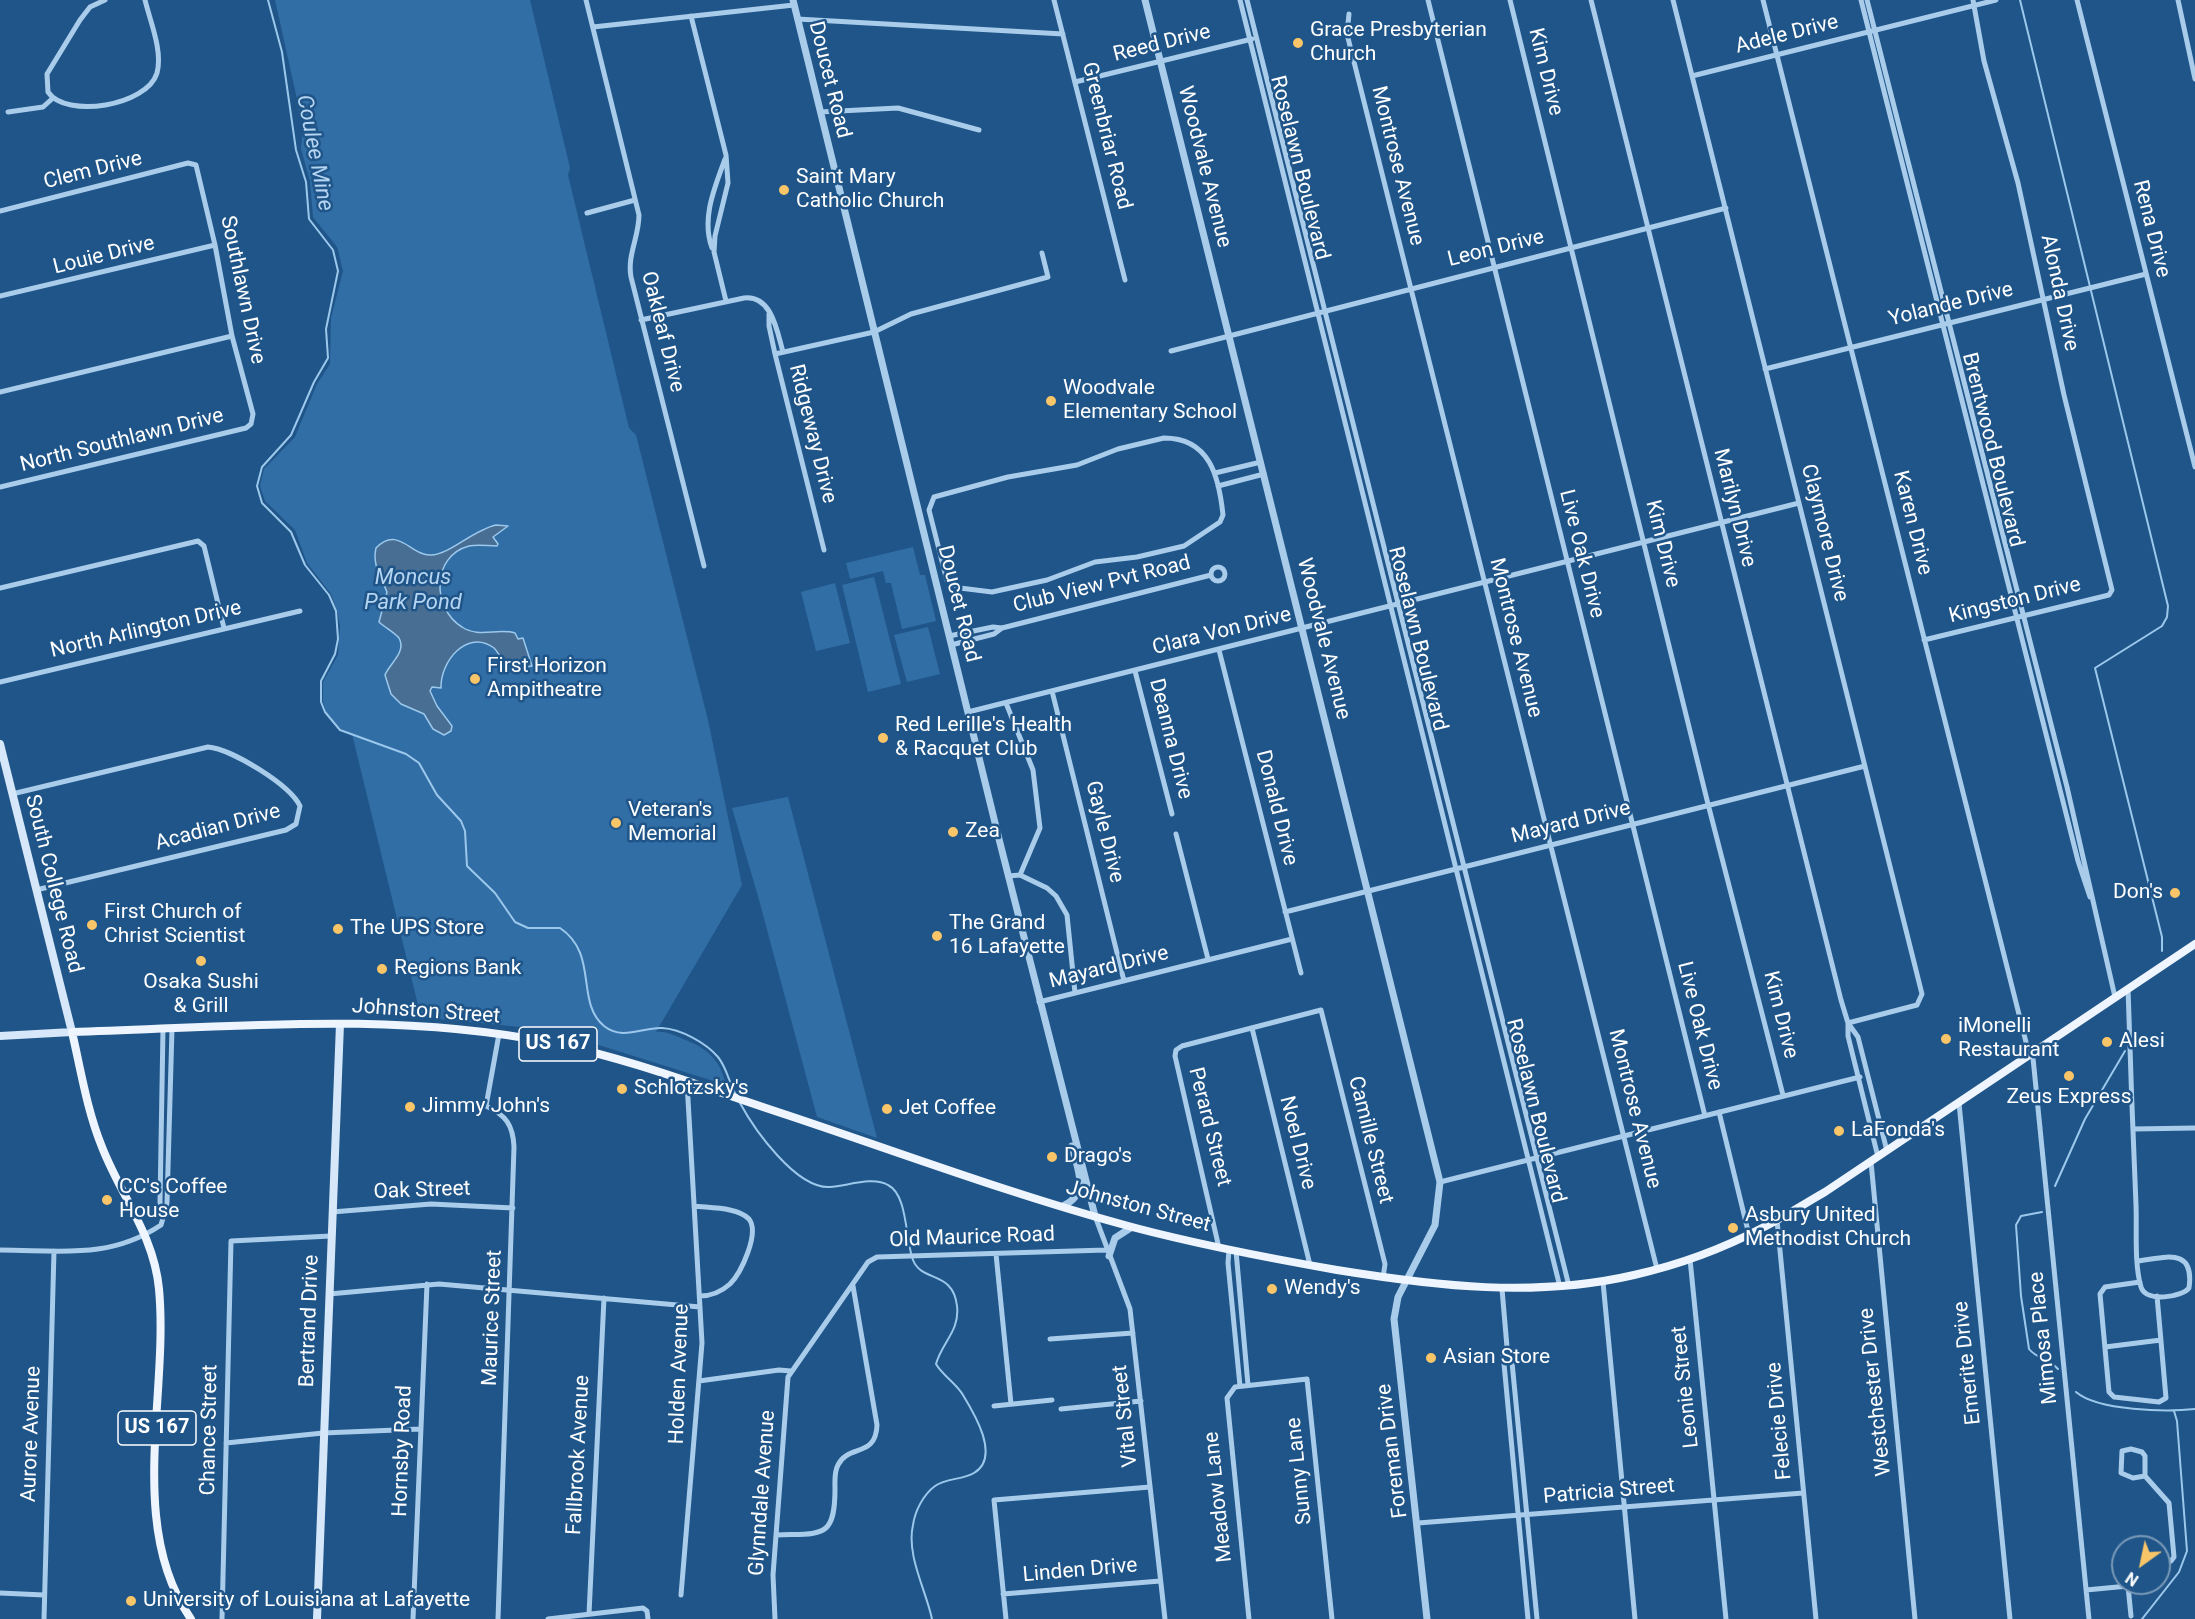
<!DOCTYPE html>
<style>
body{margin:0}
#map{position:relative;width:2195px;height:1619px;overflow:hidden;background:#1f5588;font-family:Roboto,sans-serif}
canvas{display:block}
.north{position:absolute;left:2111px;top:1535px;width:60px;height:60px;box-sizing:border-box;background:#1f5588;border:2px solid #7999b8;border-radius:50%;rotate:213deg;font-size:16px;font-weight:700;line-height:24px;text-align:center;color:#fff}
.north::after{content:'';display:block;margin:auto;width:21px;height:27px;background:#f9c569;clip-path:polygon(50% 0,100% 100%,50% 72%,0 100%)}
</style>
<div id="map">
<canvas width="2195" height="1619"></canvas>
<div class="north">N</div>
</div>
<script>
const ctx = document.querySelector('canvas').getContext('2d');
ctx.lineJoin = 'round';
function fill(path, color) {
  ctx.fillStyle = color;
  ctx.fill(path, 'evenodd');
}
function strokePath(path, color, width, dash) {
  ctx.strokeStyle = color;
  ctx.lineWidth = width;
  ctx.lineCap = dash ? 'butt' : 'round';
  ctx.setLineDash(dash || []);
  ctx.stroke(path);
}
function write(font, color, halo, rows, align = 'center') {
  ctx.font = font + ' Roboto,sans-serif';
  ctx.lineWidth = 5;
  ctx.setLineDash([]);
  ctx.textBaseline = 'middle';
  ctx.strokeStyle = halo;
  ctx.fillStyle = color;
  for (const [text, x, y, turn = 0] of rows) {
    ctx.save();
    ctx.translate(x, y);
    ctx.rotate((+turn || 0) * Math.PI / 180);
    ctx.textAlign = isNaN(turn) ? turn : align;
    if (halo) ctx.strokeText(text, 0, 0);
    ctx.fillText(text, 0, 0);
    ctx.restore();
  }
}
fill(new Path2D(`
 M275 0H530L570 168 568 175 629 428 636 435 708 720 742 885 656 1032C665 1031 674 1035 683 1039 707 1048 720 1059 726 1085L586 1041 520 1027 419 1017 417 1001 352 734 341 729 326 712 323 702V682L338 655 340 626 337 610 331 594 307 563 295 530 265 501 260 486 264 469 295 437 317 384 330 364 331 318 343 271 337 247 313 217 310 181 301 149 303 126Z
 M913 547 920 575H925L936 621 902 629 891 583H886L883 571 850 579 846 563Z
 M874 577 901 684 868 692 842 585Z
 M835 583 850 643 816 651 801 592Z
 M928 627 940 674 907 682 894 635Z
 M788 797 877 1138 817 1117 758 896 732 808Z`), '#326ea6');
const water = new Path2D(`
 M496 525 508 526 493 537 498 544 497 546C488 546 478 544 469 546 431 556 432 609 462 627 478 638 498 628 515 633L518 639 523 638 532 666 526 667 518 660 512 669 507 668C503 662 499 653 494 648 467 628 440 662 441 688L432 687 430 691 437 706 452 726 451 731 444 735 433 729 424 714 401 704 391 694 385 675C389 664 407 652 399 638 394 632 384 627 379 622L387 592C381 577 372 565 376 548 398 525 411 556 431 555 449 555 473 530 496 525Z`);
fill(water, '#486e93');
strokePath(water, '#9cc8ec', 1.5);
strokePath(new Path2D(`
 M268 0 282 52 296 150 306 182 309 219 333 250 338 271 326 329 328 358 314 382 291 435 262 467 257 486 262 503 291 532 305 565 329 595 336 611 338 639 335 654 321 681V702L325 712 340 730 406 754 419 763 437 795 461 821 465 831 467 866 495 893 515 922 528 928H560C599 954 575 1002 604 1026 623 1041 642 1027 662 1028 681 1029 706 1043 718 1057 727 1068 729 1083 736 1095
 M2020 0 2168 606 2167 617 2162 626 2095 668 2162 937V951
 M740 1103C754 1129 796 1189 830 1187 847 1186 873 1176 888 1185 908 1195 905 1239 913 1260 922 1283 953 1270 957 1306 960 1331 942 1342 936 1364 943 1376 956 1383 963 1395 974 1413 1001 1457 974 1473 962 1480 946 1478 935 1486 923 1495 915 1511 913 1525 906 1555 926 1590 932 1619
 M2055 1186 2085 1119 2125 1051
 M2042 1212 2021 1216 2016 1225 2021 1296 2029 1349C2037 1359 2048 1358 2058 1369
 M2076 1392C2098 1411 2167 1412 2195 1409
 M2142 1619 2179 1572 2187 1551 2177 1421 2174 1411`), '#9cc8ec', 2);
strokePath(new Path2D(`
 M105 0 90 7 80 20 47 74 48 92C66 119 147 106 157 73 163 51 150 21 145 0
 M586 0 639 215C639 237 627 255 631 277L704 566
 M1054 0 1125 280
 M1240 0 1560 1287
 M1247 0 1569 1286
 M1428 0 1705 1116
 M1510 0 1708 804 1783 1095
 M1591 0 1841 1000 1848 1023 1858 1037 1887 1151
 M1673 0 1922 994 1917 1005 1848 1023V1036L1878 1157
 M1763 0 2028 1050 2033 1058 2089 1619
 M1861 0 2078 861 2090 897
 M1867 0 2067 787 2115 997
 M2077 0 2195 467
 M2178 0 2195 79
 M1349 14 1347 34 1657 1269
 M691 16 726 155 728 183 715 236 714 252 726 301
 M797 19 1063 34
 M593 27 794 5
 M1692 76 1996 0
 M1075 82 1252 39
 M8 112 43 107 53 98
 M820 112 898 108 979 130
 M0 211 188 163 196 165 215 245 232 336 253 414 251 424 246 428 0 487
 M587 213 635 200
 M712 248C701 218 715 187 725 159
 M0 296 215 245
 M769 314V326L775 354 824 550
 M641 320 744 298C772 295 777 331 783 352
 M1171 351 1726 208
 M775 354 874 332 911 314 1048 277 1042 253
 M1765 369 2146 274
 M0 392 232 336
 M1164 438C1210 438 1219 477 1223 515L1220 522 1184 546 1137 557 1095 562 1047 580 992 592 960 588 947 581 929 510 934 497 1008 477 1077 465 1118 449Z
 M1215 473 1261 462
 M1218 486 1264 474
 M1211 574a7 7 0 1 1 14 0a7 7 0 1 1-14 0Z
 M0 588 198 541 204 546 224 628
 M949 636 993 627 1002 628 1211 575
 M1924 640 2109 595 2112 590 2064 395 2018 183 1984 61 1973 0
 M951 645 994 634 1002 628
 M1219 650 1301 973
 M1135 671 1172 814
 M0 682 300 611
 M1052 691 1124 981
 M1006 703 1033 770 1040 828 1020 875
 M968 712 1799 503
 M12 794 208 747C232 749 290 785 300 806L296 824 286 830 36 890
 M1176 834 1208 959
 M1008 876 1020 875 1047 888 1056 896 1067 915 1075 993
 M1285 912 1865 766
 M2128 988C2130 1060 2133 1133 2136 1205 2137 1230 2134 1263 2141 1287 2146 1303 2182 1297 2189 1288 2195 1246 2164 1258 2138 1261
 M1039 1002 1292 939
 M1252 1028 1310 1265
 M1959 1103 2010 1619
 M1719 1112 1749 1235
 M2133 1129 2195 1128
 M1871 1162 1915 1619
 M1440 1182 1860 1077
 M694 1206C709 1208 738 1207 749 1219 760 1233 741 1273 730 1284 721 1292 711 1296 700 1296
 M165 1211 167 1203 172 1029
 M332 1212 431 1204 513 1208
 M1095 1216 1130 1309 1165 1619
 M1777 1220 1816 1619
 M1219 1248 1175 1056 1176 1050 1182 1046 1321 1010 1385 1264 1383 1278
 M0 1250C59 1250 109 1260 161 1225L165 1211 161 1209 160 1202 163 1029
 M1229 1250 1228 1263 1240 1386
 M1236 1251 1248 1385
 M996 1254 1011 1404
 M1690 1259 1726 1619
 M1603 1282 1635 1619
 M2140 1282 2105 1287 2100 1294 2109 1392 2114 1397 2159 1402 2166 1398 2157 1296
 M1502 1289 1507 1347 1511 1352 1537 1619
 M329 1294 439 1284 700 1307
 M1050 1339 1133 1333
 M1507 1347 1503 1353 1528 1619
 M2105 1347 2161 1340
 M699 1381 779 1370 791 1371
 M994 1406 1052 1400
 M1061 1409 1141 1401
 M226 1443 323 1433 421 1429
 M2145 1476 2133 1478 2121 1473 2122 1451 2131 1449 2142 1452 2145 1456V1476L2169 1503 2174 1557 2171 1561 2159 1562
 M1418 1523 1803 1493
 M776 1535C821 1533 835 1540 835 1489 835 1481 834 1472 838 1465 848 1444 876 1458 877 1425L853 1286
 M2086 1590 2128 1586 2131 1616
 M0 1593 44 1595
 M1003 1594 1160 1581
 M681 1595 702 1343 687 1082
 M589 1614 604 1298
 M44 1619 54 1251
 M222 1619 231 1241 331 1236
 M413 1619 427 1284
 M498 1619 514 1147C513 1125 506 1115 486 1106L499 1034
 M548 1619 643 1608 647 1611 648 1619
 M775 1619 773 1575 788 1377 868 1262 877 1257 1106 1250
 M1006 1619 994 1500 1150 1487
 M1249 1619 1227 1398 1235 1387 1307 1379 1332 1619`), '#a9cceb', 5);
strokePath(new Path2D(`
 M793 0 999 839 1095 1216
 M1145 0 1440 1182 1435 1225 1398 1297 1394 1319 1427 1619
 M1063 1206C1091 1193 1077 1170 1072 1146
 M1109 1256 1115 1238 1132 1227`), '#a9cceb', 7);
strokePath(new Path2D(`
 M0 744 72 1032 0 1036
 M317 1619 340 1024`), '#d5e7f8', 8);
strokePath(new Path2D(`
 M191 1619C126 1526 169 1395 159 1289 154 1235 121 1196 102 1147 87 1110 81 1071 72 1032 232 1027 395 1011 552 1043 632 1059 710 1090 787 1115 901 1153 1016 1196 1132 1227 1200 1245 1268 1258 1337 1270 1436 1286 1535 1298 1634 1275 1678 1265 1722 1249 1762 1228 1784 1217 1804 1204 1825 1192L2195 944`), '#eef5fe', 8);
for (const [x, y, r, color] of [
 [1298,43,6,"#f9c569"],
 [784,190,6,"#f9c569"],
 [1051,401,6,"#f9c569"],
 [475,679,6,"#f9c569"],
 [883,738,6,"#f9c569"],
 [616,823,6,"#f9c569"],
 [953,832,6,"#f9c569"],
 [2175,893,6,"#f9c569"],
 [92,925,6,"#f9c569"],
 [338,929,6,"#f9c569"],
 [937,936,6,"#f9c569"],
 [201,961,6,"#f9c569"],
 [382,969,6,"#f9c569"],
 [1946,1039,6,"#f9c569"],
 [2107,1042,6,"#f9c569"],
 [2069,1076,6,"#f9c569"],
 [622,1089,6,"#f9c569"],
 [410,1107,6,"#f9c569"],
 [887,1109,6,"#f9c569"],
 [1839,1131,6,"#f9c569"],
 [1052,1157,6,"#f9c569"],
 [107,1200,6,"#f9c569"],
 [1733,1228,6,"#f9c569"],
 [1272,1289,6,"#f9c569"],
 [1431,1358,6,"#f9c569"],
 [131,1601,6,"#f9c569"]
]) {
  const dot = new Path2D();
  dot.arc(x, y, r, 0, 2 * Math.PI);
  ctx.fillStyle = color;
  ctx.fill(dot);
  strokePath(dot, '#1f5588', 2);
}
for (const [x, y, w] of [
 [558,1044,78],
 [157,1428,78]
]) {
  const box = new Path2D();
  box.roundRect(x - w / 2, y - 17, w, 34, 4.5);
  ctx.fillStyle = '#1f5588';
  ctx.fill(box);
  strokePath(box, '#fff', 1.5);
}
write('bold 20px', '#fff', null, [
 ["US 167",558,1044],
 ["US 167",157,1428]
]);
write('21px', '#fff', '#1f5588', [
 ["Grace Presbyterian",1310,31],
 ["Church",1310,55],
 ["Saint Mary",796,178],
 ["Catholic Church",796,202],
 ["Woodvale",1063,389],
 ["Elementary School",1063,413],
 ["First Horizon",487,667],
 ["Ampitheatre",487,691],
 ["Red Lerille's Health",895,726],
 ["& Racquet Club",895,750],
 ["Veteran's",628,811],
 ["Memorial",628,835],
 ["Zea",965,832],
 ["Don's",2163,893,"right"],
 ["First Church of",104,913],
 ["Christ Scientist",104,937],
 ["The Grand",949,924],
 ["16 Lafayette",949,948],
 ["The UPS Store",350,929],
 ["Regions Bank",394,969],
 ["Osaka Sushi",201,983,"center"],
 ["& Grill",201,1007,"center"],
 ["iMonelli",1958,1027],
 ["Restaurant",1958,1051],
 ["Alesi",2119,1042],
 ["Schlotzsky's",634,1089],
 ["Zeus Express",2069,1098,"center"],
 ["Jimmy John's",422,1107],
 ["Jet Coffee",899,1109],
 ["LaFonda's",1851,1131],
 ["Drago's",1064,1157],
 ["CC's Coffee",119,1188],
 ["House",119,1212],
 ["Asbury United",1745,1216],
 ["Methodist Church",1745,1240],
 ["Wendy's",1284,1289],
 ["Asian Store",1443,1358],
 ["University of Louisiana at Lafayette",143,1601]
], 'left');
write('21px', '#fff', '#1f5588', [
 ["Adele Drive",1787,35,-14],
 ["Reed Drive",1162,44,-14],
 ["Kim Drive",1545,72,76],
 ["Doucet Road",829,80,76],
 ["Greenbriar Road",1106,136,76],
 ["Montrose Avenue",1397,166,76],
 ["Woodvale Avenue",1204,167,76],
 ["Roselawn Boulevard",1299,168,76],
 ["Clem Drive",93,171,-14],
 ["Rena Drive",2151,229,76],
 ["Leon Drive",1496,249,-14],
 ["Louie Drive",104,256,-14],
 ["Southlawn Drive",242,290,78],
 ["Alonda Drive",2059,293,78],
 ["Yolande Drive",1951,305,-14],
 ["Oakleaf Drive",662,332,76],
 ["Ridgeway Drive",812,434,76],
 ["North Southlawn Drive",122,441,-14],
 ["Brentwood Boulevard",1992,450,76],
 ["Marilyn Drive",1734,508,76],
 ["Karen Drive",1912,523,76],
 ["Claymore Drive",1824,533,76],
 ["Kim Drive",1662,544,76],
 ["Live Oak Drive",1581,554,76],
 ["Club View Pvt Road",1102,585,-14],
 ["Kingston Drive",2015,601,-14],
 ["Doucet Road",958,604,76],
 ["North Arlington Drive",146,630,-13],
 ["Clara Von Drive",1222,632,-14],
 ["Montrose Avenue",1515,638,76],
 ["Woodvale Avenue",1323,639,76],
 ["Roselawn Boulevard",1417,639,76],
 ["Deanna Drive",1170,739,76],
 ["Donald Drive",1276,808,76],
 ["Mayard Drive",1571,823,-14],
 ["Acadian Drive",218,828,-15],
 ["Gayle Drive",1104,832,76],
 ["South College Road",53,884,76],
 ["Mayard Drive",1109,968,-14],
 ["Johnston Street",426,1012,4],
 ["Kim Drive",1780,1015,76],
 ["Live Oak Drive",1699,1026,76],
 ["Montrose Avenue",1634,1109,76],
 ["Roselawn Boulevard",1535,1111,76],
 ["Perard Street",1209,1127,76],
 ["Camille Street",1370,1140,76],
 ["Noel Drive",1297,1143,76],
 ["Oak Street",422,1191,-2],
 ["Johnston Street",1138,1207,15],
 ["Old Maurice Road",972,1238,-2],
 ["Maurice Street",493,1318,-88],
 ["Bertrand Drive",310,1321,-88],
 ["Mimosa Place",2044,1338,-96],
 ["Emerite Drive",1968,1363,-96],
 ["Holden Avenue",680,1374,-88],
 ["Leonie Street",1686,1387,-96],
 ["Westchester Drive",1876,1392,-96],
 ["Vital Street",1126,1416,-96],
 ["Felecie Drive",1780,1421,-95],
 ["Chance Street",210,1430,-89],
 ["Aurore Avenue",32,1434,-88],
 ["Hornsby Road",403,1451,-88],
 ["Foreman Drive",1393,1451,-97],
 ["Fallbrook Avenue",579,1455,-87],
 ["Sunny Lane",1300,1471,-96],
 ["Patricia Street",1609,1492,-5],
 ["Glynndale Avenue",763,1493,-86],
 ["Meadow Lane",1219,1497,-96],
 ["Linden Drive",1080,1571,-5]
]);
write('italic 22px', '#b5d5f2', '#1f5588', [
 ["Coulee Mine",314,153,79],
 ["Moncus",413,578],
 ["Park Pond",413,603]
]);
</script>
